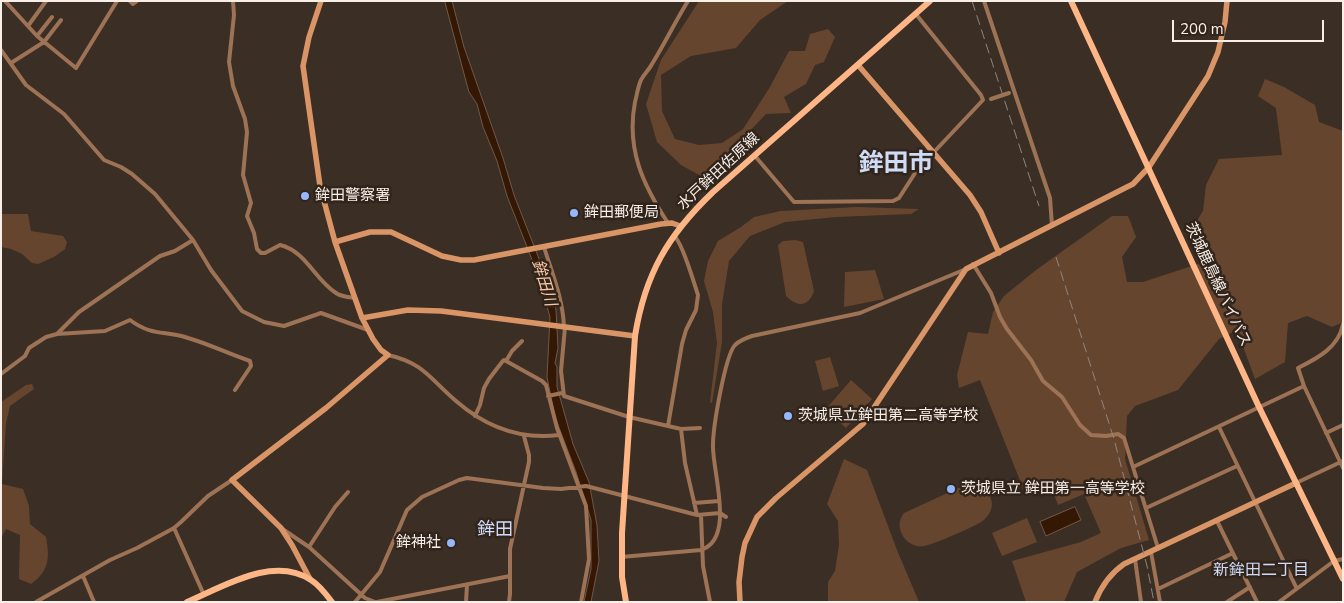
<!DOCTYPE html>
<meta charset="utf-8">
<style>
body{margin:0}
#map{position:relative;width:1344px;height:603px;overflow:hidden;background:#3b2e25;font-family:"Nunito Sans",sans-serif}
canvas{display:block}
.frame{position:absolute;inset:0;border:2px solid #f8efe9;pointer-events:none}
.scale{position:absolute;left:1172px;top:20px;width:152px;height:22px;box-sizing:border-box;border:2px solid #f8efe9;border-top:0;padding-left:6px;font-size:15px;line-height:18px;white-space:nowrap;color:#f8efe9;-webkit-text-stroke:4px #31241b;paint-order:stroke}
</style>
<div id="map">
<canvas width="1344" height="603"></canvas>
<div class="frame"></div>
<div class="scale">200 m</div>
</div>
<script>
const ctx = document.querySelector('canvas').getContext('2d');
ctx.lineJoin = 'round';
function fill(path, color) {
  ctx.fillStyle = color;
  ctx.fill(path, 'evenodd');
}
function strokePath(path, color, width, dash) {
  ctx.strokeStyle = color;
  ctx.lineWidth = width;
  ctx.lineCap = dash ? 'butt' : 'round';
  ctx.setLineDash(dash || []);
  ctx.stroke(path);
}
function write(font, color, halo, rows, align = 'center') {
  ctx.font = font + ' "Nunito Sans","Noto Sans JP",sans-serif';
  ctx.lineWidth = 5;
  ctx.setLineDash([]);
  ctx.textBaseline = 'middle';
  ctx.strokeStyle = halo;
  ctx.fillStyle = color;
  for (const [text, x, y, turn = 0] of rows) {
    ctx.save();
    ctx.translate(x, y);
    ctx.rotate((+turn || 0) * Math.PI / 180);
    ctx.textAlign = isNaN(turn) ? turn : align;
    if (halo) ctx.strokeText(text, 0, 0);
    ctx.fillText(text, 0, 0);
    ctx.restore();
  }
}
fill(new Path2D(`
 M699 1H788L760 20 736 48 691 56 661 75 662 111 675 139 699 145 722 143 743 129 770 87 789 51H805L810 34 828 29 835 37 824 62 815 65 806 84 784 97 791 113 766 114 749 132 742 154 710 181 681 165 657 142 646 104 661 60Z
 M1265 79 1284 87 1315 105 1319 122 1343 131V322L1332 327 1307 316 1288 323 1285 362 1255 379 1237 330 1219 339 1178 390 1135 406 1127 416 1125 459 1149 540 1121 548 1077 572 1064 602H1026L1012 561 1081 542 1101 533 1084 494 1058 505 1051 486 1025 493 980 380 959 388 957 375 968 332 988 334 993 312 1004 296 1036 270 1112 216H1128L1136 237 1122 257 1127 282H1143L1207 261 1193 227 1203 211 1206 185 1219 159 1282 155 1276 108 1258 96Z
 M857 207 919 209 911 214 836 217 785 222 750 236 729 261 722 304V342L712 403 710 402 717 343 713 312 704 281 708 261 718 241 741 227 754 217 781 211Z
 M1 214H28L31 231 63 236 67 242 65 249 54 257 38 264 32 263 22 254 11 249 1 247Z
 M795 240 803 242 814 291C808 308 797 307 786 296L778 245 783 241Z
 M875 270 884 299 844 307 845 272Z
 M830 357 839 386 823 391 815 361Z
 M851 380 872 399 846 428 825 410Z
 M32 384 34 389 10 406 6 423 2 484 23 489 29 506 30 524 46 537C50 559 49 571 31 584L19 579 20 535 6 529 1 538V402L26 385Z
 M844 459 867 470 897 550 919 602H828V582L835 571 839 545 838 521 827 504Z
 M967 484C987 485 1002 503 984 520 979 525 932 545 924 546 916 548 905 542 902 534 898 527 899 519 904 513Z
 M1027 518 1037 542 1002 556 992 533Z`), '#66452f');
const water = new Path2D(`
 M445 1H452L464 47 503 158 514 195 545 274 556 310 558 348 555 363 557 367V387L573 444 589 482 597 525 599 561 591 602H584L591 569V520L576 472 555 417 547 377 550 317 538 275 507 196 497 161 483 127 477 104 469 92Z
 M1075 507 1081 520 1046 536 1040 522Z`);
fill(water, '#351804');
strokePath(water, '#705849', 1);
strokePath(new Path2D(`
 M5 1 37 36 76 68 117 1
 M130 1 133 4 137 1
 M233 1 234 15 229 62 233 86 245 119 247 132 243 175 251 203 247 216 254 233 257 249 261 253H265L280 245C306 251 315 280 336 293 342 297 348 297 355 298
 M984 1 1050 198 1052 226
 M28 26 46 1
 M37 36 52 17
 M1 50 26 85 64 114 104 160 121 167 132 174 155 194 193 240 211 270 242 311 264 322 284 326 321 313 368 330
 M11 63 44 42 61 20
 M755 156 794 202 893 201 899 198 917 170 983 100 981 95 915 13
 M668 223C643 185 626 149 635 102 637 95 638 86 641 80 644 74 649 70 652 64 665 43 675 22 688 1
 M544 247C552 273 563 299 564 327
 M973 264 991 293 1000 317 1007 329 1031 360 1043 381 1062 397 1080 425 1091 435 1106 436 1118 434 1124 438 1158 548
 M565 327 561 371 564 396 629 417 681 429 685 463 697 515
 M57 334 79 312 160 256 175 251 193 240
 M388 355C424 363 430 379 456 401 486 427 520 440 559 435
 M506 361 542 381 546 385 557 428 586 506 589 559 581 602
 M1 374 25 356 29 348 46 337 57 334 105 331 130 320C153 337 165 330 188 338 209 344 229 354 250 361L251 366 235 390
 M1304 386 1298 368C1318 358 1339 347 1343 324
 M548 396 562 393
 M475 416 480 405 484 388 489 379 502 362 504 360 506 361 512 351 522 341
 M668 426 682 344 686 330 696 310 698 295C694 283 682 241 674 236
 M1219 427 1296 587
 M681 429 700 428
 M1326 433 1343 425
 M1133 467 1304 386 1343 468
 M1296 483 1343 461
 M694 503 719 501
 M1146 508 1237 466
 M701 515 703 566 710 602
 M1217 521 1257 602
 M174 528 204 595
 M281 528 309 547 365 598 375 602
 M309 547 335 507 348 492
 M1151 552 1160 602
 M621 557 701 550C736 539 712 471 713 445 713 427 725 356 735 345 740 340 746 338 752 336L860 313 966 269
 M1135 559 1141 602
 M83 576 94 602
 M1158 589 1233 553
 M36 602 110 560 137 548 174 528 181 522 208 496 232 480
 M355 602 380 572 407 510 422 497 459 480 467 478 543 488 561 489 586 486 594 488 697 515 720 513 726 517
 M377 602 510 576
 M466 602 467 585
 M509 602 510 594V549L529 462V455L524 436
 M1227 602 1250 587
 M1279 602 1334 561 1343 559`), '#9d7255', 4);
strokePath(new Path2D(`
 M858 65 970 195 981 212 999 253
 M335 242 370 232H391L442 256 461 260H474L661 224 672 223 680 226
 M362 318 408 310 441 311 635 336
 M310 579 292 545 281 528 232 480 326 408 388 355 381 350 373 339 362 318 335 242 320 186 303 66 309 37 321 1
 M740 602 739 582 742 557 745 543 757 517 776 498 863 424 966 269 1125 188 1133 184 1149 167 1208 76 1218 52 1225 22 1227 1
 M1095 602C1101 587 1111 573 1124 564L1296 483`), '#da9567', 5.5);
strokePath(new Path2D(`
 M1071 1 1259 407 1343 579
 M187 602C223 587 273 555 311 580 319 585 326 594 332 602
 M626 602 622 577V533L635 336C645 274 668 235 713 192L930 1`), '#feb687', 6);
strokePath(new Path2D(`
 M972 1 1039 206
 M1056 257 1114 439 1147 566 1154 602`), '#91867e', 1, [10, 5]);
strokePath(new Path2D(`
 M991 99 1009 93`), '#9d7255', 4);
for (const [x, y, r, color] of [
 [305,196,5,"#95b7fd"],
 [574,213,5,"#95b7fd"],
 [788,416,5,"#95b7fd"],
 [951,489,5,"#95b7fd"],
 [451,543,5,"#95b7fd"]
]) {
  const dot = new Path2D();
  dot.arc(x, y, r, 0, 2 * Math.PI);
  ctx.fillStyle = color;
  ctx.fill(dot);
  strokePath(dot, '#31241b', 2);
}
write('15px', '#f8efe9', '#31241b', [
 ["水戸鉾田佐原線",719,172,-43],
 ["茨城鹿島線バイパス",1217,285,65]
]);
write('15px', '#f8efe9', '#31241b', [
 ["鉾田警察署",315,196],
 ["鉾田郵便局",584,213],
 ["茨城県立鉾田第二高等学校",798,416],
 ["茨城県立 鉾田第一高等学校",961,489],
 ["鉾神社",441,543,"right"]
], 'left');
write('italic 16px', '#fbc7a6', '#31241b', [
 ["鉾田川",543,283,73]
]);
write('16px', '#cfdcf7', '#31241b', [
 ["新鉾田二丁目",1261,571]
]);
write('18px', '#cfdcf7', '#31241b', [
 ["鉾田",495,531]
]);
write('bold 25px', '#cfdcf7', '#31241b', [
 ["鉾田市",896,165]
]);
</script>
